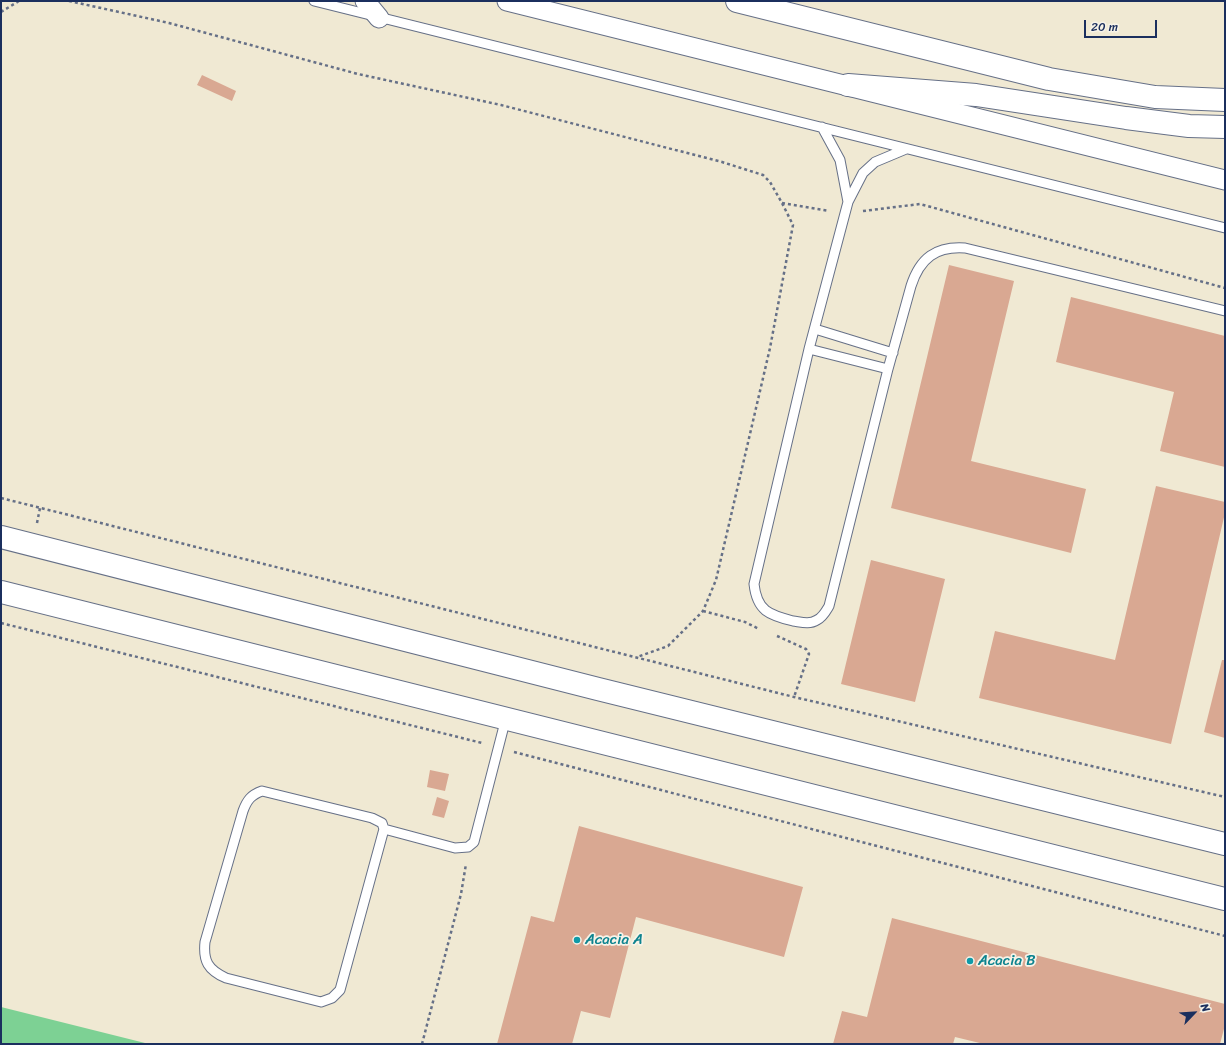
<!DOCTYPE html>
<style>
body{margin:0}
#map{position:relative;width:1226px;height:1045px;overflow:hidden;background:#f0e9d3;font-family:Sriracha,sans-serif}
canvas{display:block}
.frame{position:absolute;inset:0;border:2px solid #1b2f5e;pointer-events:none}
.north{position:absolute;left:1174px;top:993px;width:40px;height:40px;-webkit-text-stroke:3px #f7f3e8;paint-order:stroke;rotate:65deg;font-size:11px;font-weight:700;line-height:16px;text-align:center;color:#1b2f5e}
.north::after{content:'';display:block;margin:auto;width:14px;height:18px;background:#1b2f5e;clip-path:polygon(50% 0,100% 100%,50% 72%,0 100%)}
.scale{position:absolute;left:1084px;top:20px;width:73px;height:18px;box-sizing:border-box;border:2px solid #1b2f5e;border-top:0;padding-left:5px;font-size:12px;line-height:14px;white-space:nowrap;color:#1b2f5e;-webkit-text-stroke:3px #f7f3e8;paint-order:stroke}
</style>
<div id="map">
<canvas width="1226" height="1045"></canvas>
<div class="frame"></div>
<div class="north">N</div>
<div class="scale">20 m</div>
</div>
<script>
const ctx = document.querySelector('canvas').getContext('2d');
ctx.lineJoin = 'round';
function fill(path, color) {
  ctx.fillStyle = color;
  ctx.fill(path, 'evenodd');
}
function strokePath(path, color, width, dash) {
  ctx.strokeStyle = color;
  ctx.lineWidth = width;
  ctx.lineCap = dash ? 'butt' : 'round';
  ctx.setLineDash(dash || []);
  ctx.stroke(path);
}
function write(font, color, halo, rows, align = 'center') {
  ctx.font = font + ' Sriracha,sans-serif';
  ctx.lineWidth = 3.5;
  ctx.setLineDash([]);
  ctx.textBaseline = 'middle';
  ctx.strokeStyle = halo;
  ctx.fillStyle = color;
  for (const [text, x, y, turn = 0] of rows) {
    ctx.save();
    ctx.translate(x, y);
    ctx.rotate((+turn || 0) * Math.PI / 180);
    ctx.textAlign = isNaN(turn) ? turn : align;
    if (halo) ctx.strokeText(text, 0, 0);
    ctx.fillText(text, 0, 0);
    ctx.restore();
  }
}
fill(new Path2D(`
 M1 1007 149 1044H1Z`), '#7dd194');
fill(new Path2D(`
 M202 75 236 91 232 101 197 85Z
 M949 265 1014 281 971 461 1086 489 1071 553 891 508Z
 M1071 297 1225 336V467L1160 451 1174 392 1056 362Z
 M1156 486 1225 502V513L1171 744 979 698 995 631 1115 660Z
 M871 560 945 579 915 702 841 684Z
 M1222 660H1225V738L1204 732Z
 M430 770 449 774 445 791 427 787Z
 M437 797 449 801 444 818 432 815Z
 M579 826 803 887 784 957 636 917 610 1018 581 1011 572 1044H497L531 916 554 922Z
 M892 918 1225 1004V1025L1220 1044H984L955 1037 953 1044H833L842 1011 867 1017Z`), '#d9a892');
const service = new Path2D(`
 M314 1 1225 228
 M822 127 840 160 848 202
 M906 149 875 162 863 173 848 202 809 349 754 584C757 611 769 615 793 621 801 622 809 625 817 620 823 617 826 611 829 606L888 369 911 286C920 258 936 246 965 248L1225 311
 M815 329 893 353
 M809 349 888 369
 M262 791 372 818 382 823 384 829 340 990 332 998 321 1002 226 978C208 970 203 961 205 942L243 811C247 800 251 795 262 791Z
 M384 829 455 848 468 847 474 842 506 718`);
const minor = new Path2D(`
 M365 1 379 18
 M507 1 1225 180`);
const secondary = new Path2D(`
 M1 537 598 689 1225 844
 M1 592 1225 899`);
const motorway = new Path2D(`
 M737 1 1049 79 1155 97 1225 100
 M848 85 976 95 1126 118 1189 126 1225 127`);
strokePath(service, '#667087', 11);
strokePath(minor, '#667087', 21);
strokePath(secondary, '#667087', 24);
strokePath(motorway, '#667087', 24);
strokePath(new Path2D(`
 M69 1 169 23 358 74 501 105 722 162 763 175 770 182 782 203 793 225 770 348 716 580 703 611 668 646 637 657
 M1 12 19 1
 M782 203 829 211
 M863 211 920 204 1225 288
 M1 498 794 697 1225 797
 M37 523 40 508
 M703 611 745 622 759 629
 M1 623 482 743
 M777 636 806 649 809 654 794 697
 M514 752 1225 936
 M422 1044 461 894 466 864`), '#667087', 2.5, [3, 3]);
strokePath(service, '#fff', 9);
strokePath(minor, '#fff', 19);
strokePath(secondary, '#fff', 22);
strokePath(motorway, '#fff', 22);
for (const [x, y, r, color] of [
 [577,940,4,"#0f9aa8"],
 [970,961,4,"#0f9aa8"]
]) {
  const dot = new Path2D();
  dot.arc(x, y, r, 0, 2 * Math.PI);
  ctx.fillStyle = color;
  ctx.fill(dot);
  strokePath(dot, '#f7f3e8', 1.5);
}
write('15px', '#0d838f', '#f7f3e8', [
 ["Acacia A",585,940],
 ["Acacia B",978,961]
], 'left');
</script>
